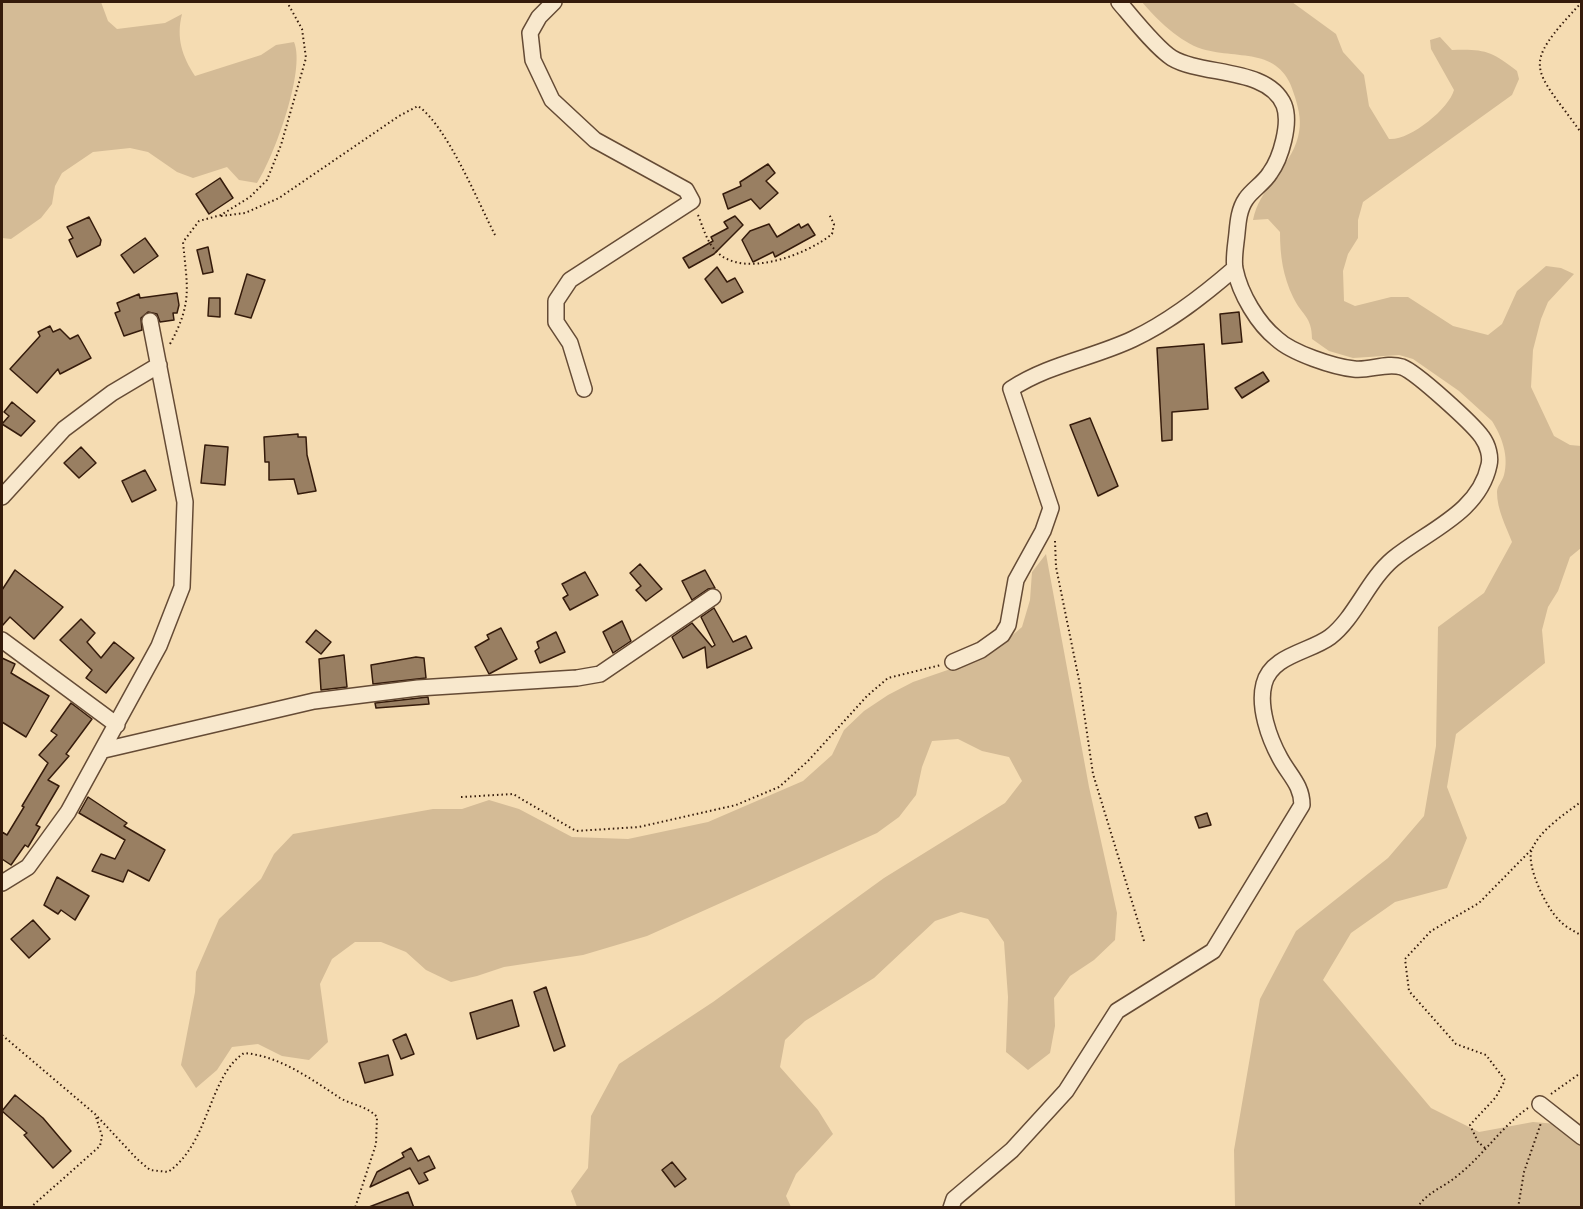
<!DOCTYPE html>
<style>
body{margin:0}
#map{position:relative;width:1583px;height:1209px;overflow:hidden;background:#f5dcb2;font-family:Cardo,serif}
canvas{display:block}
.frame{position:absolute;inset:0;border:3px solid #351b0b;pointer-events:none}
</style>
<div id="map">
<canvas width="1583" height="1209"></canvas>
<div class="frame"></div>
</div>
<script>
const ctx = document.querySelector('canvas').getContext('2d');
ctx.lineJoin = 'round';
function fill(path, color) {
  ctx.fillStyle = color;
  ctx.fill(path, 'evenodd');
}
function strokePath(path, color, width, dash) {
  ctx.strokeStyle = color;
  ctx.lineWidth = width;
  ctx.lineCap = dash ? 'butt' : 'round';
  ctx.setLineDash(dash || []);
  ctx.stroke(path);
}
fill(new Path2D(`
 M2 2H101L108 21 117 29 165 23 182 14C176 38 182 56 195 76L261 55 276 45 294 42C306 70 274 157 257 183L239 180 227 167 193 178 177 172 148 152 130 148 93 152 62 173 55 186 52 204 41 218 11 239 2 238Z
 M1142 2H1292L1336 34 1343 52 1364 75 1369 106 1389 139C1409 141 1449 109 1454 90L1431 49 1430 40 1440 37 1452 50C1485 49 1491 51 1517 71L1519 79 1512 95 1363 202 1358 220V238L1348 254 1343 271 1344 301 1355 306 1391 297H1408L1453 326 1488 335 1502 324 1517 291 1546 266 1561 268 1574 274 1548 302 1541 319 1533 350 1531 387 1554 436 1570 445 1581 446V548L1570 557 1558 591 1548 607 1542 630 1545 663 1456 734 1447 787 1467 838 1447 888 1395 902 1351 933 1323 980 1431 1108 1479 1132 1533 1122 1581 1126V1207H1235L1234 1150 1260 999 1296 931 1388 858 1424 816 1436 746 1438 627 1484 593 1512 542C1506 526 1497 510 1497 492 1497 486 1502 482 1504 475 1509 456 1502 437 1492 421L1459 391 1413 359 1399 355 1353 358 1329 351 1312 339C1312 316 1302 316 1293 297 1283 276 1280 256 1280 232L1268 219 1253 220C1259 188 1290 168 1298 137 1302 122 1299 111 1295 97 1282 46 1241 60 1202 49 1180 42 1156 19 1142 2Z
 M1046 554 1089 787 1117 913 1115 940 1094 960 1070 976 1054 998 1055 1026 1050 1053 1028 1070 1006 1052 1008 997 1004 942 988 919 961 912 935 921 874 978 805 1021 785 1040 780 1067 818 1110 833 1134 796 1174 786 1196 791 1207H577L571 1191 588 1168 591 1116 619 1064 713 1002 884 878 1005 803 1022 781 1009 757 982 751 958 739 932 741 922 767 916 795 899 817 877 833 647 936 583 955 504 967 477 976 451 982 426 970 406 952 381 942H355L332 959 320 984 328 1042 309 1060 282 1056 258 1044 232 1047 217 1070 196 1088 181 1065 195 992 196 972 219 919 261 879 274 854 293 834 433 809H462L489 800 519 809 572 837 628 839 708 822 803 781 832 755 844 730 864 711 888 695 913 682 988 656 1022 627 1030 600 1032 572Z`), '#d4bb96');
const building = new Path2D(`
 M768 164 775 173 766 181 778 193 760 209 751 199 728 209 723 194 741 186 740 182Z
 M220 178 233 198 209 214 196 194Z
 M735 216 743 225 714 254 689 268 683 258 713 241 711 237 728 228 724 222Z
 M89 217 101 240 100 245 77 257 69 240 73 238 67 227Z
 M769 224 777 237 799 224 801 228 808 224 815 235 775 257 773 252 753 262 742 240 750 231Z
 M145 238 158 256 134 273 121 255Z
 M208 247 213 272 203 274 197 250Z
 M717 267 727 282 735 278 743 292 722 303 705 279Z
 M247 274 265 280 251 318 235 314Z
 M177 293 179 305 177 313H173L174 320 160 322 157 314 148 312 141 318 142 330 124 336 115 313 120 311 117 303 139 294 140 298Z
 M209 298H220V317L208 316Z
 M1239 312 1242 342 1222 344 1220 314Z
 M50 326 53 332 60 329 70 339 78 335 91 358 60 374 58 369 37 393 10 369 40 336 38 332Z
 M1204 344 1208 409 1172 412V440L1162 441 1157 348Z
 M1263 372 1269 381 1242 398 1235 388Z
 M12 402 35 421 21 436 2 424 9 416 4 412Z
 M1090 418 1118 486 1098 496 1070 425Z
 M298 434V437H306L307 455 316 491 298 494 294 479 269 480V462H265L264 437Z
 M205 445 228 447 225 485 201 483Z
 M81 447 96 463 79 478 64 463Z
 M145 470 156 490 132 502 122 481Z
 M640 564 662 589 646 601 636 590 641 586 630 573Z
 M15 570 63 607 34 639 10 617 2 626V590Z
 M705 570 715 588 708 589 692 600 682 581Z
 M585 572 598 595 570 610 563 598 568 595 562 584Z
 M714 608 733 642 746 636 752 648 707 668 705 647 683 658 672 637 692 623 712 647 715 645 701 617Z
 M81 619 95 633 87 642 101 658 114 642 134 658 106 693 86 678 92 670 60 640Z
 M622 621 631 641 613 653 603 632Z
 M501 628 517 659 489 674 475 647 489 639 487 635Z
 M316 630 331 642 321 654 306 642Z
 M556 632 565 652 540 663 535 651 539 648 537 642Z
 M344 655 347 687 321 690 319 659Z
 M416 657 424 658 426 678 373 684 371 665Z
 M2 658 15 664 11 673 49 696 26 737 2 722Z
 M428 697 429 704 376 708 375 703Z
 M71 703 92 719 66 754 69 756 48 780 59 786 36 825 40 827 28 847 25 845 11 865 2 859V832L7 835 24 807 22 806 48 763 39 755 57 735 51 731Z
 M88 797 127 823 124 826 165 850 149 881 128 870 123 882 92 871 101 854 115 859 125 840 79 813Z
 M1207 813 1211 825 1199 828 1195 817Z
 M57 877 89 896 75 920 61 910 58 914 44 905Z
 M33 920 50 939 29 958 11 939Z
 M546 987 565 1046 554 1051 534 992Z
 M512 1000 519 1026 477 1039 470 1013Z
 M406 1034 414 1054 401 1059 393 1040Z
 M388 1055 393 1075 365 1083 359 1063Z
 M15 1095 43 1118 71 1151 53 1168 24 1135 27 1133 2 1111Z
 M411 1148 418 1161 429 1156 435 1168 424 1173 428 1180 419 1184 410 1168 370 1187 377 1172 404 1157 402 1153Z
 M672 1162 686 1179 675 1187 662 1170Z
 M408 1192 414 1208H370L369 1207Z`);
fill(building, '#997f62');
strokePath(building, '#351b0b', 1.5);
const minor = new Path2D(`
 M554 2 539 17 530 33 533 60 552 100 595 140 686 190 692 201 570 280 556 301V322L570 343 584 389
 M2 497 64 429 112 393 159 365
 M2 640 117 725
 M953 662 981 650 1002 635 1008 625 1016 580 1043 531 1051 508 1011 389C1049 364 1093 358 1133 339 1171 321 1204 295 1235 268
 M104 750 314 701 418 688 577 678 600 674 713 597
 M2 883 28 867 68 812 159 646 182 587 185 502 150 321
 M1540 1104 1582 1137
 M951 1208 954 1199 1012 1150 1066 1091 1117 1011 1213 951 1302 805C1302 785 1289 775 1280 758 1269 738 1258 707 1264 684 1271 655 1310 652 1330 637 1355 618 1368 580 1393 559 1427 531 1479 513 1489 465 1491 457 1488 445 1482 437 1473 424 1416 372 1402 367 1386 362 1370 371 1354 369 1334 367 1292 353 1277 339 1258 324 1240 294 1235 269 1233 259 1236 244 1237 233 1238 222 1239 209 1246 199 1252 190 1264 183 1270 173 1281 158 1291 123 1284 105 1268 67 1202 76 1172 58 1156 48 1131 16 1119 2`);
strokePath(minor, '#654b35', 18);
strokePath(new Path2D(`
 M1582 2C1519 69 1533 65 1582 134
 M698 215C703 227 707 243 717 252 744 279 808 254 832 234L834 224 829 214
 M221 216 245 213 279 198 399 116 418 106C447 126 478 202 495 235
 M170 344C193 302 187 287 183 242L199 221 221 215 250 197 267 180 281 145 306 58 302 29 287 2
 M1055 541 1056 567 1080 685 1093 774 1144 941
 M461 797 513 794 576 831 639 827 736 805 779 787 808 761 867 696 888 678 941 665
 M1582 801C1565 814 1541 829 1532 849 1525 865 1547 909 1559 920 1565 927 1574 931 1582 936
 M2 1035 95 1114 137 1159 150 1170 168 1172C210 1143 208 1077 244 1053 280 1056 311 1079 340 1098 352 1105 367 1106 377 1117L376 1144 355 1208
 M1551 1094 1582 1072
 M1485 1148 1478 1142 1470 1125 1496 1097 1505 1080 1486 1055 1456 1044 1409 991 1405 959 1431 931 1479 903 1531 850
 M30 1208 100 1146 102 1136 96 1117
 M1417 1208C1428 1191 1443 1188 1457 1176 1483 1156 1501 1127 1528 1108
 M1518 1208 1524 1172 1541 1123`), '#351b0b', 2, [1.5, 3]);
strokePath(minor, '#f8e8cd', 15);
</script>
